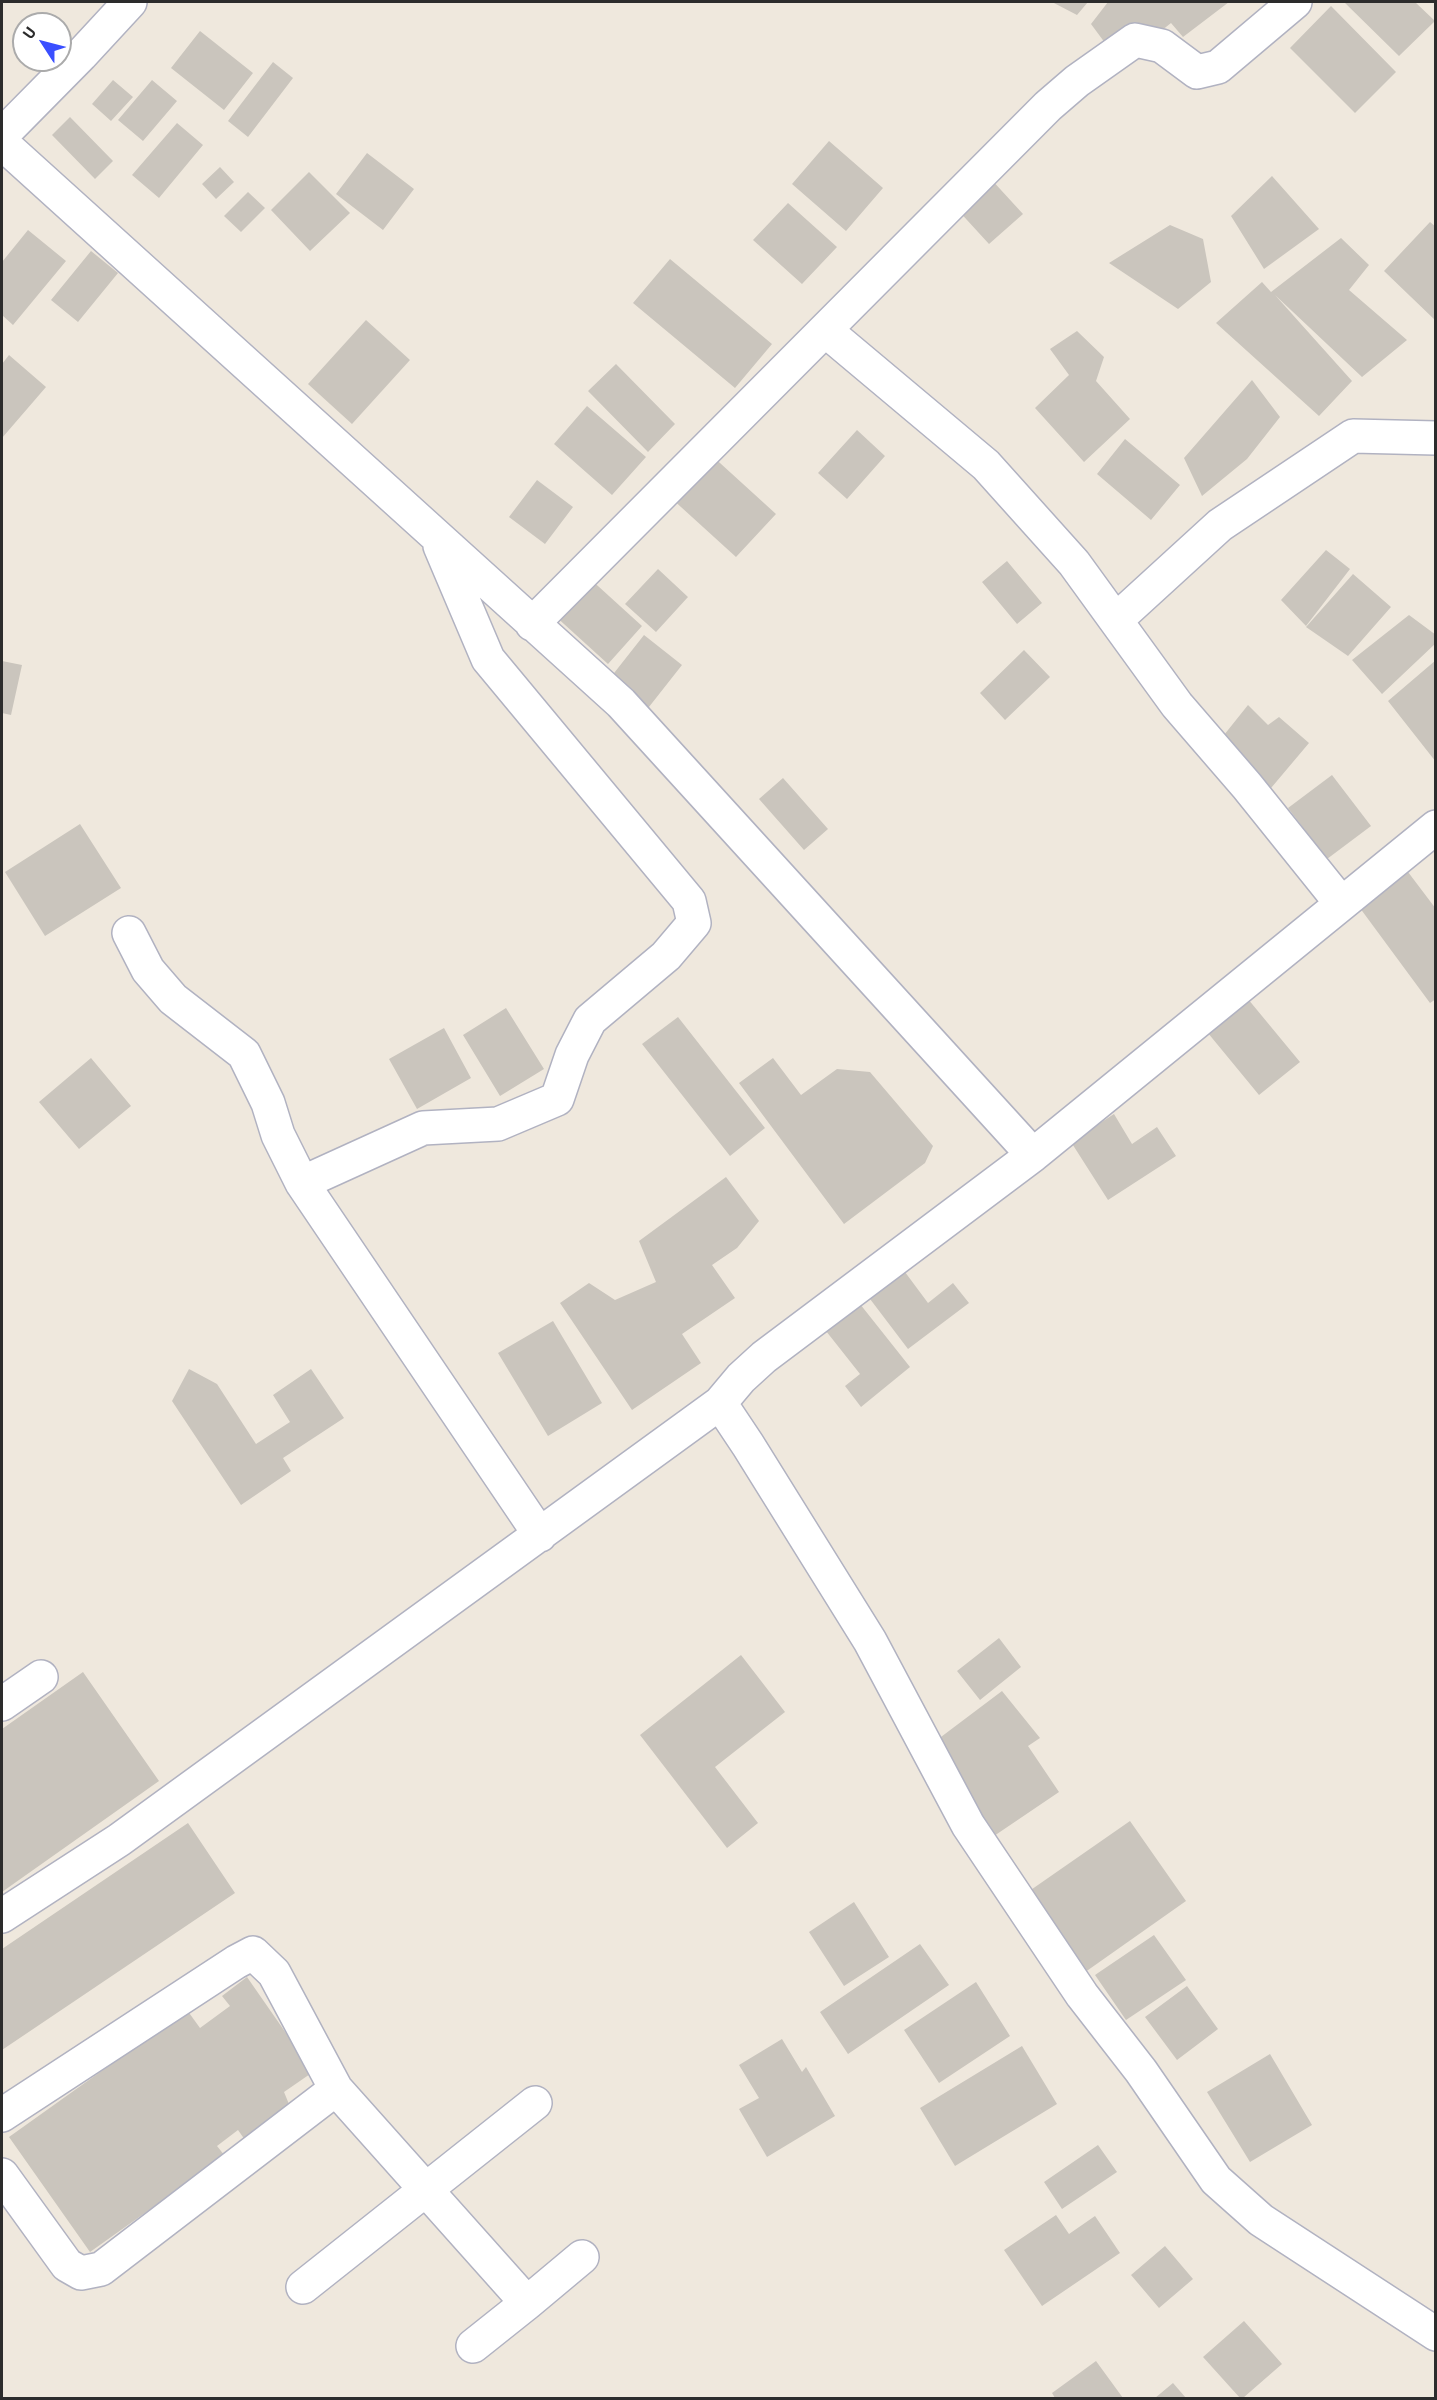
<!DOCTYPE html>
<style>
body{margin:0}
#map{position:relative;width:1437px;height:2400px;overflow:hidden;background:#efe8dd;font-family:Barlow,sans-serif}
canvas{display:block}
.frame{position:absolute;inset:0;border:3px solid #2c2c2c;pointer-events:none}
.north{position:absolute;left:12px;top:12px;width:60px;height:60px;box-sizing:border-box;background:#fff;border:2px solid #ababab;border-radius:50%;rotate:306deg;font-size:16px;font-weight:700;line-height:24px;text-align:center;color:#2c2c2c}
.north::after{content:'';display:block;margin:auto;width:21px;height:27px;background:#3a4fff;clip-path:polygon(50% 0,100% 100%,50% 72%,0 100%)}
</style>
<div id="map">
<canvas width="1437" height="2400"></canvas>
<div class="frame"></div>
<div class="north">U</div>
</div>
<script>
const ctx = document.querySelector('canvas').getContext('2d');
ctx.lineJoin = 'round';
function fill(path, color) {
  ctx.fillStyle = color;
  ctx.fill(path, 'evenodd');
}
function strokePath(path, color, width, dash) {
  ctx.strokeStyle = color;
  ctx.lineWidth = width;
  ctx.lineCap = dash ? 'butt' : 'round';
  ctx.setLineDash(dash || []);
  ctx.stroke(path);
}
fill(new Path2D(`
 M1052 2H1088L1077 15Z
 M1108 2H1229L1183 37 1171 23 1161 31 1108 47 1091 24Z
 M1344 2H1415L1435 21 1399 56Z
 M1331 6 1396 72 1355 113 1290 48Z
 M200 31 253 73 224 110 171 68Z
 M273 62 293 78 248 137 228 121Z
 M113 80 133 97 111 121 92 104Z
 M152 80 177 101 143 141 118 120Z
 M70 117 113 161 95 179 52 135Z
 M177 123 203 145 159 198 132 175Z
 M829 141 883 188 846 231 792 184Z
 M367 153 414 189 383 230 336 194Z
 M220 167 234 182 216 199 202 184Z
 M309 172 350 213 310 251 271 210Z
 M1272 176 1319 229 1264 269 1231 216Z
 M990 178 1023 214 989 244 956 208Z
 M248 192 265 208 241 232 224 216Z
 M788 203 837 247 802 284 753 240Z
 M1430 222 1436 227V321L1384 271Z
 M1170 225 1203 239 1211 282 1178 309 1109 263Z
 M28 230 66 261 13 325 2 315V262Z
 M1341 238 1369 265 1349 290 1407 340 1362 377 1275 295 1352 381 1319 416 1216 323 1262 282 1271 292Z
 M91 251 118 273 78 322 51 300Z
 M670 259 772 344 735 388 633 303Z
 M366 320 410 360 352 424 308 384Z
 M1077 331 1104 357 1096 381 1130 419 1084 462 1035 408 1069 375 1050 349Z
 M9 355 46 387 2 438V364Z
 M616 364 675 424 648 452 588 391Z
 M1252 380 1280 417 1247 459 1202 496 1184 458Z
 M587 406 646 457 612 495 554 444Z
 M857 430 885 456 847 499 818 473Z
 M1125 439 1180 485 1151 520 1097 474Z
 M709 453 776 514 736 557 670 497Z
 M537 480 573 507 545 544 509 517Z
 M1326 550 1350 569 1306 626 1281 600Z
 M1007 561 1042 603 1017 624 982 582Z
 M658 569 688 597 656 632 625 604Z
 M1353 574 1391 607 1348 656 1306 627Z
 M587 576 642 626 608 664 553 614Z
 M1409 615 1436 635V643L1382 694 1352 660Z
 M644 635 682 665 645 712 607 682Z
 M1024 650 1050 677 1005 720 980 693Z
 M1436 660V762L1388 701Z
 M2 661 22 665 11 715 2 713Z
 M1248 705 1268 725 1279 717 1309 743 1266 794 1220 740Z
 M1332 775 1371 826 1327 859 1288 808Z
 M783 778 828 829 804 850 759 799Z
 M80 824 121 888 45 936 5 872Z
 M1405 868 1436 909V999L1430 1003 1357 904Z
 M1243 993 1300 1062 1259 1095 1203 1027Z
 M506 1008 544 1069 500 1096 463 1035Z
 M678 1017 765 1128 730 1156 642 1044Z
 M444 1028 471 1078 417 1109 389 1059Z
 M91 1058 131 1106 79 1149 39 1102Z
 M773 1058 801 1095 837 1069 870 1072 933 1146 925 1163 844 1224 739 1083Z
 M1114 1114 1132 1144 1157 1127 1176 1156 1108 1200 1071 1142Z
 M726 1177 759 1221 737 1248 712 1265 735 1298 682 1334 701 1363 632 1410 560 1303 589 1283 615 1300 656 1282 639 1241Z
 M902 1268 928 1303 953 1283 969 1303 908 1349 867 1295Z
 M860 1304 910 1367 861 1407 845 1386 860 1374 826 1331Z
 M553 1321 602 1403 548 1436 498 1353Z
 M189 1369 217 1384 256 1444 290 1422 273 1395 311 1369 344 1418 283 1458 291 1471 241 1505 172 1401Z
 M999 1638 1021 1667 980 1700 957 1671Z
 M741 1655 785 1712 715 1767 758 1823 727 1848 640 1735Z
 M83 1672 159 1781 2 1892V1729Z
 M1002 1691 1040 1738 1028 1746 1059 1792 994 1836 929 1746Z
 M1130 1821 1186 1901 1081 1975 1025 1894Z
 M188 1823 235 1893 2 2050V1949Z
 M854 1902 889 1957 844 1986 809 1932Z
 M1154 1935 1186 1980 1126 2020 1095 1975Z
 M920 1944 949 1985 848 2054 820 2012Z
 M247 1977 313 2072 284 2092 291 2109 245 2140 238 2130 217 2146 225 2156 90 2252 9 2137 187 2010 200 2028 230 2006 222 1996Z
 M976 1982 1010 2036 939 2083 904 2030Z
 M1187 1986 1218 2029 1177 2060 1145 2017Z
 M782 2039 802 2072 806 2067 835 2116 767 2157 739 2109 759 2098 739 2065Z
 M1022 2046 1057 2104 955 2166 920 2108Z
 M1270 2054 1312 2125 1250 2162 1207 2092Z
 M1098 2145 1117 2172 1062 2209 1044 2182Z
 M1056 2215 1069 2234 1095 2216 1120 2253 1042 2306 1004 2250Z
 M1165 2246 1193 2279 1159 2308 1131 2275Z
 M1244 2321 1282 2364 1243 2398H1240L1203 2357Z
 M1096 2361 1123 2398H1055L1052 2393Z
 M1173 2383 1186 2398H1155Z`), '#cac5bd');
const minor = new Path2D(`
 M2 135 81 55 130 2
 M2 143 621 703 1033 1155
 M825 330 986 465 1074 563 1177 705 1247 786 1341 903
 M1116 620 1220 525 1353 436 1436 438
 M532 624 1048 106 1077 81 1135 40 1162 46 1197 72 1218 67 1295 2
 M1436 827 1033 1155 764 1357 741 1378 720 1403 748 1445 870 1641 968 1825 1082 1995 1141 2071 1216 2180 1261 2220 1436 2334
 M129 933 148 970 173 999 244 1054 268 1103 278 1135 302 1183 540 1535
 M302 1183 423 1128 498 1124 557 1099 572 1055 590 1020 666 956 694 923 689 901 488 659 440 546
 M2 1704 41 1677
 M2 1916 119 1840 720 1403
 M336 2089 527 2303 473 2346
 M2 2115 236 1962 253 1953 274 1973 336 2089 101 2269 81 2273 67 2265 2 2175
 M303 2287 535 2103
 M527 2303 582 2257`);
strokePath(minor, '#b1b2c1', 36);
strokePath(minor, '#fff', 33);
</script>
